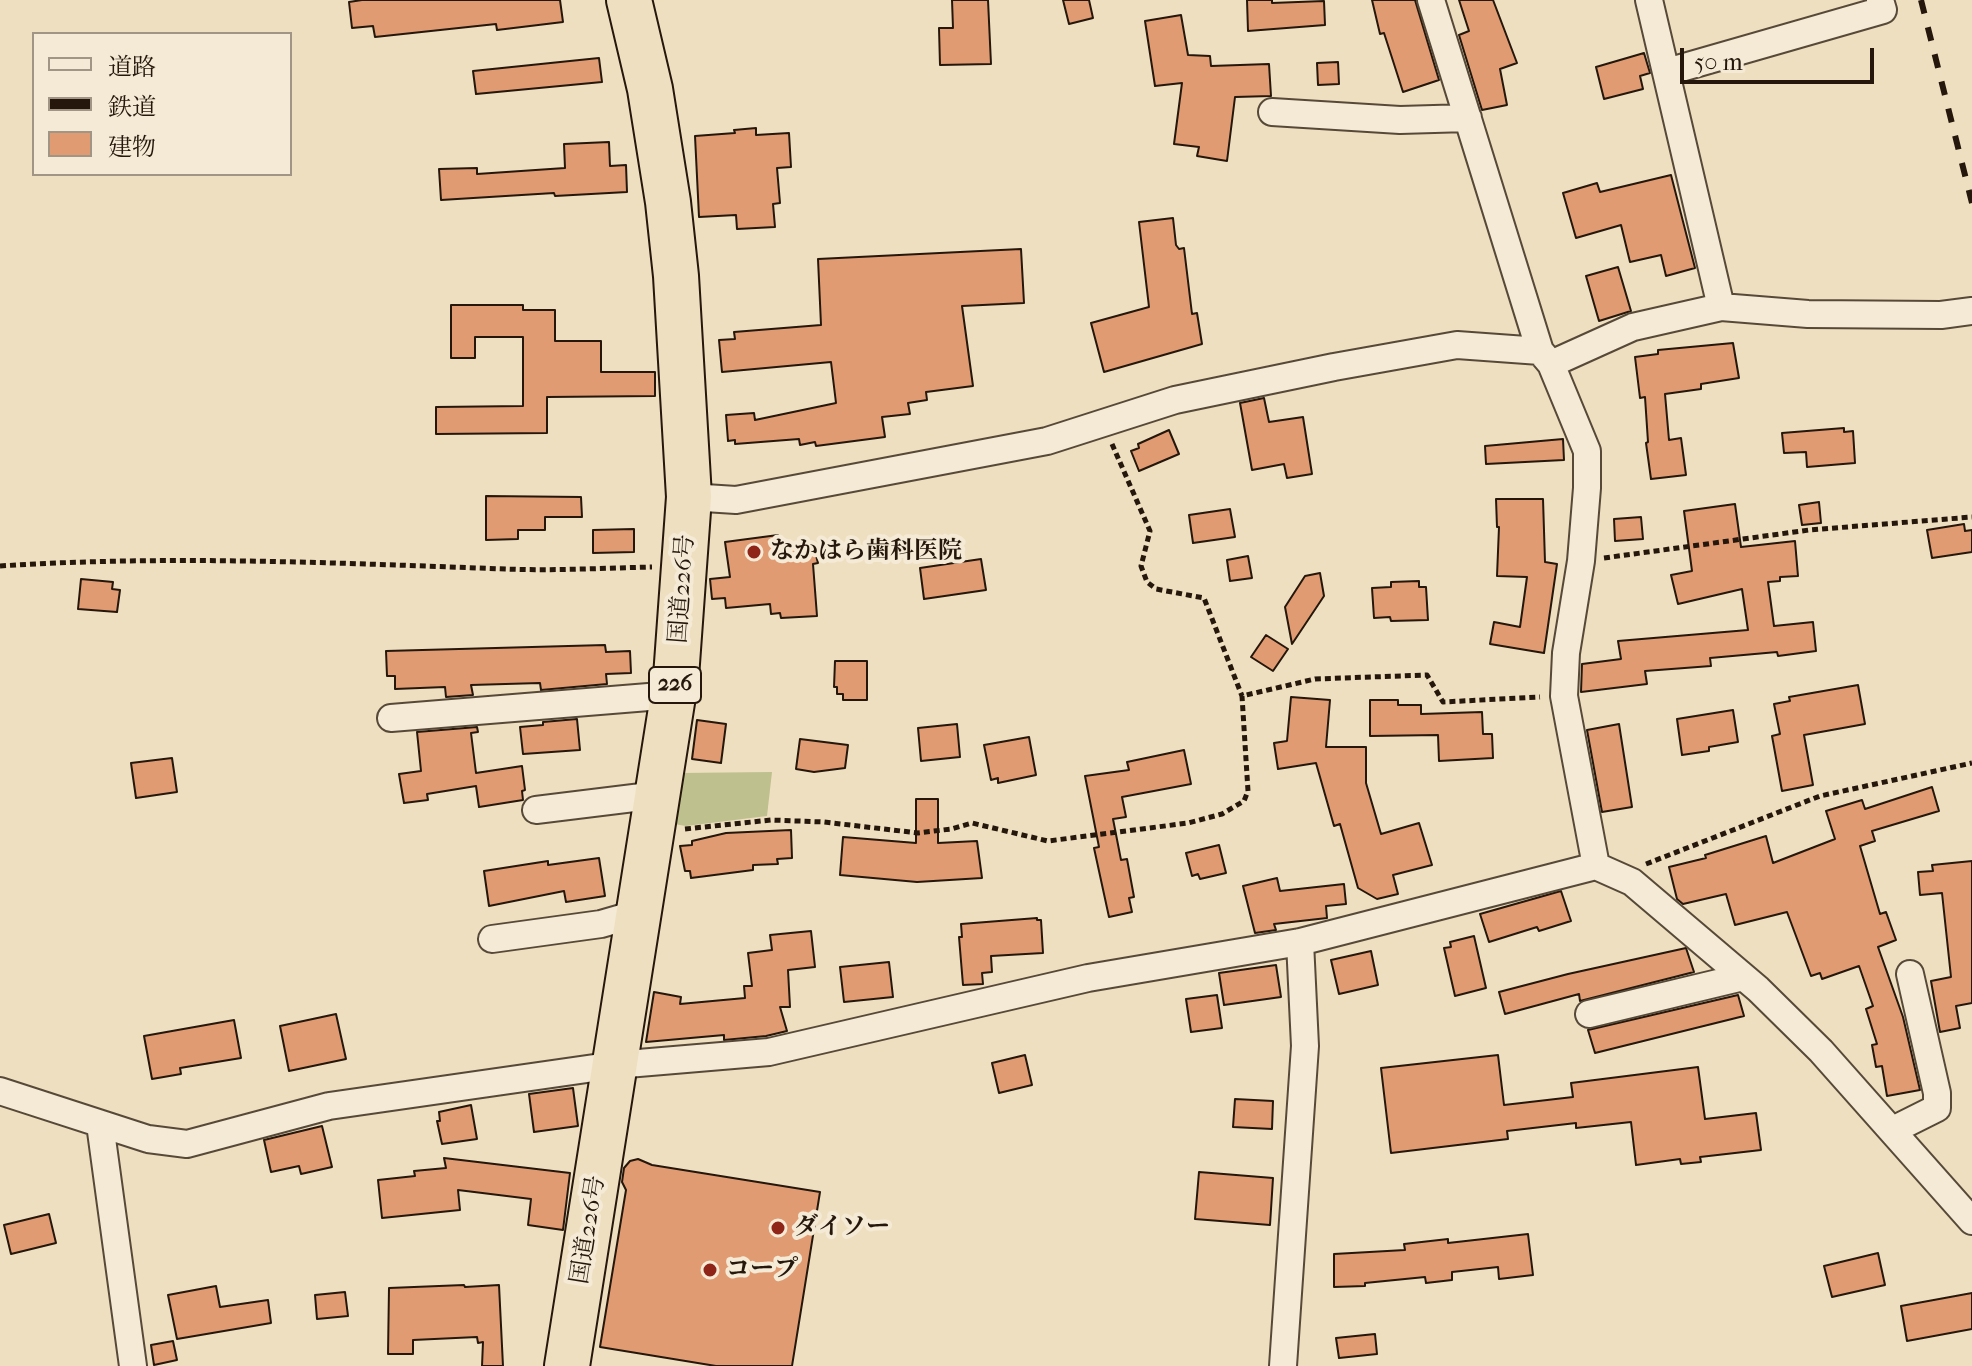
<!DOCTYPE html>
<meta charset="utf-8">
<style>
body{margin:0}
#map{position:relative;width:1972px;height:1366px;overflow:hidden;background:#eedfc0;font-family:"IM FELL French Canon","Noto Serif JP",serif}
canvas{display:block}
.legend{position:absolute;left:32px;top:32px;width:260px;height:144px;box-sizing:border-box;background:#f4ead6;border:2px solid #a19685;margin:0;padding:10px 14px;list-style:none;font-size:24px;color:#25170b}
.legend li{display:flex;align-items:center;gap:16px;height:40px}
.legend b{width:40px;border:2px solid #a19685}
.scale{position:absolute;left:1680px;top:48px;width:194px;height:36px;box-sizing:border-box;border:4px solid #25170b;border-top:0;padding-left:10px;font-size:24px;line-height:28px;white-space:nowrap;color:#25170b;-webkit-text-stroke:6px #f4ead6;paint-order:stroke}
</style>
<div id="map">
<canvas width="1972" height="1366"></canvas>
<ul class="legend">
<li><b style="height:10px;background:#f4ead6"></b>道路</li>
<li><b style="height:10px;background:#25170b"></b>鉄道</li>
<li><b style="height:22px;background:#e19b73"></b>建物</li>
</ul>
<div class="scale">50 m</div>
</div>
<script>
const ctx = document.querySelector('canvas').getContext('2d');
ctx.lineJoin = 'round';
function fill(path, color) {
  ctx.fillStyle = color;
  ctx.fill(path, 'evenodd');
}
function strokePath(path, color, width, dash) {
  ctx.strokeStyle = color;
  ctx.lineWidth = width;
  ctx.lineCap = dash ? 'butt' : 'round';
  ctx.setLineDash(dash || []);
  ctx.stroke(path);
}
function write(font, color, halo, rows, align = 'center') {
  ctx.font = font + ' "IM FELL French Canon","Noto Serif JP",serif';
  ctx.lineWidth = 8;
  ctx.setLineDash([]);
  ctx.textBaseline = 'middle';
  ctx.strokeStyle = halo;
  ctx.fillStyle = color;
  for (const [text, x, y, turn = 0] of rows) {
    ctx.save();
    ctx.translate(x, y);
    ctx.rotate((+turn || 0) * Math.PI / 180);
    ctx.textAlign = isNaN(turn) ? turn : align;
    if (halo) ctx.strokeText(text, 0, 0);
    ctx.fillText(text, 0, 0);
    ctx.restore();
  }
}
fill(new Path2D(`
 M772 772 767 816 686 826 674 824 680 773Z`), '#bec08e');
const building = new Path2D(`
 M362 0H560L563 22 497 30 496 24 375 37 373 26 352 28 349 2Z
 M952 0H988L991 64 940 65 939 28H953Z
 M1063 0H1089L1093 18 1069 24Z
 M1247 0H1272V3L1324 1 1325 25 1248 31Z
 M1372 0H1415L1439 80 1403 92 1384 33 1380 34Z
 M1459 0H1493L1517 63 1500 69 1507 105 1482 110 1459 35 1469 31Z
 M1181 15 1188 55 1210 56 1211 66 1269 64 1271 96 1235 97 1227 161 1197 156 1199 147 1174 144 1182 83 1155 86 1145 21Z
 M1644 53 1650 73 1640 76 1643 89 1604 99 1596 67Z
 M599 58 602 82 476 94 473 71Z
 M1338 62 1339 84 1318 85 1317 63Z
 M756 128V135L789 133 791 167 777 168 780 203 773 204 775 227 737 229 736 215 699 217 695 136 735 133 734 130Z
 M609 142 610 166 626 165 627 192 555 196 554 193 441 200 439 169 477 168V174L565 168 564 144Z
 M1671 175 1695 268 1666 276 1661 255 1630 262 1621 225 1576 238 1563 193 1597 183 1600 192Z
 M1173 218 1176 245 1179 249 1184 248 1192 314 1197 313 1202 344 1104 372 1091 323 1149 307 1139 222Z
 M1021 249 1024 303 962 306 973 386 926 392 927 400 908 403 910 414 882 417 885 437 816 446 815 442 800 445 799 439 735 444V440L728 441 726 415 754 413 755 420 836 403 831 362 722 372 719 340 735 339 734 332 821 325 818 259Z
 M1618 267 1631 311 1599 321 1586 276Z
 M451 305H523V310H555V341H601V372H655V396L547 397V433L436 434V407L523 406V337H475V358H451Z
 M1733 343 1739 378 1701 384V389L1665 394 1669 440 1681 438 1686 475 1651 479 1646 443 1648 442 1645 397 1640 398 1635 357 1658 354V350Z
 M1264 398 1269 422 1303 417 1312 474 1287 478 1284 464 1252 470 1240 403Z
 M1844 428V432L1853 431 1855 463 1807 467 1806 452 1784 453 1782 433Z
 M1169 430 1179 454 1139 471 1131 451 1139 448 1138 444Z
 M1563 439 1564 460 1486 464 1485 446Z
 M486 496 581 497 582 517H545V530H518V539L486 540Z
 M1496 499H1543L1545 562 1557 564 1544 653 1490 644 1494 622 1520 627 1527 577 1497 576 1499 527H1497Z
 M1819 502 1821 523 1802 525 1799 505Z
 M1735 504 1741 547 1795 541 1798 576 1780 577V581L1768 582 1774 626 1813 622 1816 651 1778 656 1777 652 1710 658 1711 666 1645 671 1647 684 1581 692 1582 664 1621 659 1618 641 1748 630 1742 589 1678 604 1671 575 1692 571 1684 511Z
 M1230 509 1235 537 1193 543 1189 515Z
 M1641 517 1643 539 1615 541 1614 519Z
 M1964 524 1965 531 1972 530V552L1932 558 1927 530Z
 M634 529V552L593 553V530Z
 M778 535 780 551 813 544 818 563 813 564 817 616 781 618 780 613 771 614 770 604 726 608 725 598 712 599 710 579 730 577 725 542Z
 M1248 556 1252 578 1230 581 1227 560Z
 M981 559 986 590 924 599 920 568Z
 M1320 573 1324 596 1292 644 1285 607 1305 576Z
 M81 579 113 582 112 589 120 590 117 612 78 609Z
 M1419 581V587H1426L1428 620 1391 621 1390 617 1374 618 1372 588 1391 587V582Z
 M1266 635 1288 649 1273 671 1251 657Z
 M605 645 606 652 630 651 631 673 606 674 607 684 541 690 540 683 471 685 473 695 446 697 445 687 395 689V676H387L386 651Z
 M835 661H867V700H843V694H837V687H834Z
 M1858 685 1865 724 1804 735 1813 785 1782 791 1772 736 1780 734 1774 704 1790 701 1789 697Z
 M1291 697 1330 700 1326 747H1366V783L1381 834 1419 823 1432 865 1393 875 1398 894 1377 899 1358 888 1340 824 1334 826 1316 763 1278 769 1274 743 1287 741Z
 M1370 700H1398V705H1421V714L1482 712 1483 734H1492L1493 758 1439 761 1438 735 1370 736Z
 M1733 710 1738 742 1709 747V751L1682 755 1677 719Z
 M577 719 580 750 523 754 520 727 543 725V722Z
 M697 720 726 724 721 763 692 759Z
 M957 724 960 757 921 761 918 728Z
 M1619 724 1632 807 1602 812 1587 730Z
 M477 727 478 732 471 733 476 773 522 766 525 790 522 791 523 800 479 807 476 786 427 794 428 800 404 803 399 774 421 771 417 732Z
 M1029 737 1036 775 998 783V778L991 780 984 745Z
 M800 739 848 745 845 768 814 772 796 769Z
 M1184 750 1191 784 1122 797 1126 817 1113 819 1121 860 1127 859 1134 897 1129 898 1132 912 1109 917 1094 848 1099 847 1085 776 1129 770 1127 762Z
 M172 758 177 792 136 798 131 763Z
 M1932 787 1939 811 1872 831 1875 841 1860 846 1880 914 1886 912 1896 940 1878 947 1903 1017 1920 1090 1887 1096 1882 1066 1876 1067 1872 1045 1877 1044 1866 1009 1873 1006 1859 966 1822 979 1820 973 1811 976 1787 912 1735 925 1726 894 1683 904 1677 899 1669 867 1706 858 1705 855 1766 836 1773 863 1835 839 1826 811 1862 800 1865 809Z
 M916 799H938V843L977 841 982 878 917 882 840 875 843 837 916 843Z
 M791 830 792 858 777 859 778 864 753 865V870L691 878 690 871H685L680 846 692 845V841L726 833Z
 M1219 845 1226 873 1200 879 1198 874 1192 876 1186 853Z
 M599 858 605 896 566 902 564 891 489 906 484 871 548 861V865Z
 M1972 861V1003L1956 1006 1960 1028 1940 1032 1931 981 1951 977 1942 893 1920 895 1918 872 1933 871 1932 865Z
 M1277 878 1280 891 1344 884 1346 904 1326 906 1327 918 1274 924 1276 930 1255 933 1243 886Z
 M1561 891 1571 921 1539 931 1537 927 1489 942 1480 914Z
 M1037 918V920H1041L1043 953 991 956 992 972 982 973 983 984 963 985 959 937H962L961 924Z
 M811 931 815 967 788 970 790 1007H780L787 1031 766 1036 724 1040V1035L646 1042 654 992 681 997 680 1004 745 998 744 986H752L748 953 772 950 770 935Z
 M1474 936 1486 988 1455 996 1444 948 1451 947 1450 942Z
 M1686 948 1694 972 1580 1001 1579 994 1505 1014 1499 992 1568 974Z
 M1371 951 1378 985 1339 994 1331 960Z
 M889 962 893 997 844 1002 840 967Z
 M1276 965 1281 997 1224 1005 1219 973Z
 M1217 995 1222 1028 1191 1032 1186 999Z
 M1738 995 1744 1016 1595 1053 1588 1030Z
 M336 1014 346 1059 289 1071 280 1026Z
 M234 1020 241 1058 180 1068 181 1074 152 1079 144 1036Z
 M1025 1055 1032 1085 999 1093 992 1063Z
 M1498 1055 1504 1105 1573 1097 1571 1083 1698 1067 1705 1119 1756 1113 1761 1150 1700 1157 1701 1162 1681 1164 1680 1159 1636 1165 1631 1122 1576 1128V1123L1507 1131 1508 1139 1391 1153 1381 1068Z
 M573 1088 578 1126 534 1132 529 1094Z
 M1235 1099 1273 1101 1272 1129 1233 1127Z
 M471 1105 477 1139 442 1144 437 1121H440L439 1112Z
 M322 1126 332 1167 301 1174 299 1166 271 1172 264 1140Z
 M444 1158 570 1173 563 1230 528 1225 531 1199 458 1190 460 1210 382 1218 378 1180 415 1176 414 1171 446 1168Z
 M638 1159 652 1165 820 1192 792 1366H716L600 1347 626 1190 622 1182 624 1168 630 1161Z
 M1199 1172 1273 1178 1270 1225 1195 1219Z
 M49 1214 56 1243 11 1254 4 1225Z
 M1528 1234 1533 1275 1499 1279 1498 1267 1452 1272V1280L1426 1283 1425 1277 1365 1283V1286L1334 1287V1254L1405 1250 1404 1244 1448 1239V1243Z
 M1878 1253 1885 1285 1832 1297 1824 1266Z
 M464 1285 465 1287 499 1285 503 1366H482L483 1342 478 1343 477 1337 413 1340V1354H388L389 1288Z
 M216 1286 220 1307 268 1300 271 1323 177 1339 168 1295Z
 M345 1292 348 1316 317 1319 315 1295Z
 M1972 1293V1329L1907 1341 1901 1306Z
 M1375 1334 1377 1354 1339 1358 1336 1338Z
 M173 1341 177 1360 154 1365 151 1345Z`);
fill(building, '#e19b73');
strokePath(building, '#25170b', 2);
const street = new Path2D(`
 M1431 0 1540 351 1551 364 1587 451V488L1581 561 1566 653 1564 696 1596 866 1632 882 1758 989 1821 1051 1972 1221
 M1649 0 1721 307
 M1667 72 1883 10 1880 0
 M1272 112 1400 120 1468 118
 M1551 364 1633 327 1721 307 1808 314 1941 315 1972 311
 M689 497 736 500 1047 441 1175 400 1334 367 1457 345 1540 351
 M391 718 673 695
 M536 810 658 795
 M492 939 601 924 639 913
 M1589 1014 1743 977
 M0 1091 148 1139 187 1144 329 1106 615 1065 769 1052 1088 978 1300 942 1596 866
 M100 1124 133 1366
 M1893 1130 1937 1108V1093L1910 974
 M1283 1366 1305 1046 1300 942`);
const highway = new Path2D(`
 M567 1366 676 677 689 497 676 276 668 202 650 89 629 0`);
strokePath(street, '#574938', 30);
strokePath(highway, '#25170b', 48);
strokePath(new Path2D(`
 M1112 444 1150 531 1141 566 1147 582 1156 589 1204 598 1242 696
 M1604 558 1809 530 1972 517
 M0 566C169 555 337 563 506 569 554 571 604 568 652 567
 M685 829 771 820 824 822 918 833 951 829 972 823 1048 841 1188 823 1222 814 1244 801 1248 791 1242 696 1315 679 1427 675 1443 702 1540 697
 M1646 864 1820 796 1972 763`), '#25170b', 5, [6, 4]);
strokePath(street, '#f4ead6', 26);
strokePath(highway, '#eedfc0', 44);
strokePath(new Path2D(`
 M1921 0 1972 203`), '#25170b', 6, [14, 14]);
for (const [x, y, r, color] of [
 [754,552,8,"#8f2418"],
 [778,1228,8,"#8f2418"],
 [710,1270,8,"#8f2418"]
]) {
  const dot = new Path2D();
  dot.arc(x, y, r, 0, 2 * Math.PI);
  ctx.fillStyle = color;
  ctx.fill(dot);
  strokePath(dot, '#f4ead6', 3);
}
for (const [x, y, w] of [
 [675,685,52]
]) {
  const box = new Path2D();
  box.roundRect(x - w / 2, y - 18, w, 36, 6);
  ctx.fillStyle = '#f4ead6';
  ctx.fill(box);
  strokePath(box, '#25170b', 2);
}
write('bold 22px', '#25170b', null, [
 ["226",675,685]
]);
write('bold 24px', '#25170b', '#f4ead6', [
 ["なかはら歯科医院",770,552],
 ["ダイソー",794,1228],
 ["コープ",726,1270]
], 'left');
write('24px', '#25170b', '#f4ead6', [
 ["国道226号",683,589,-86],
 ["国道226号",589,1230,-81]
]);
</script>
